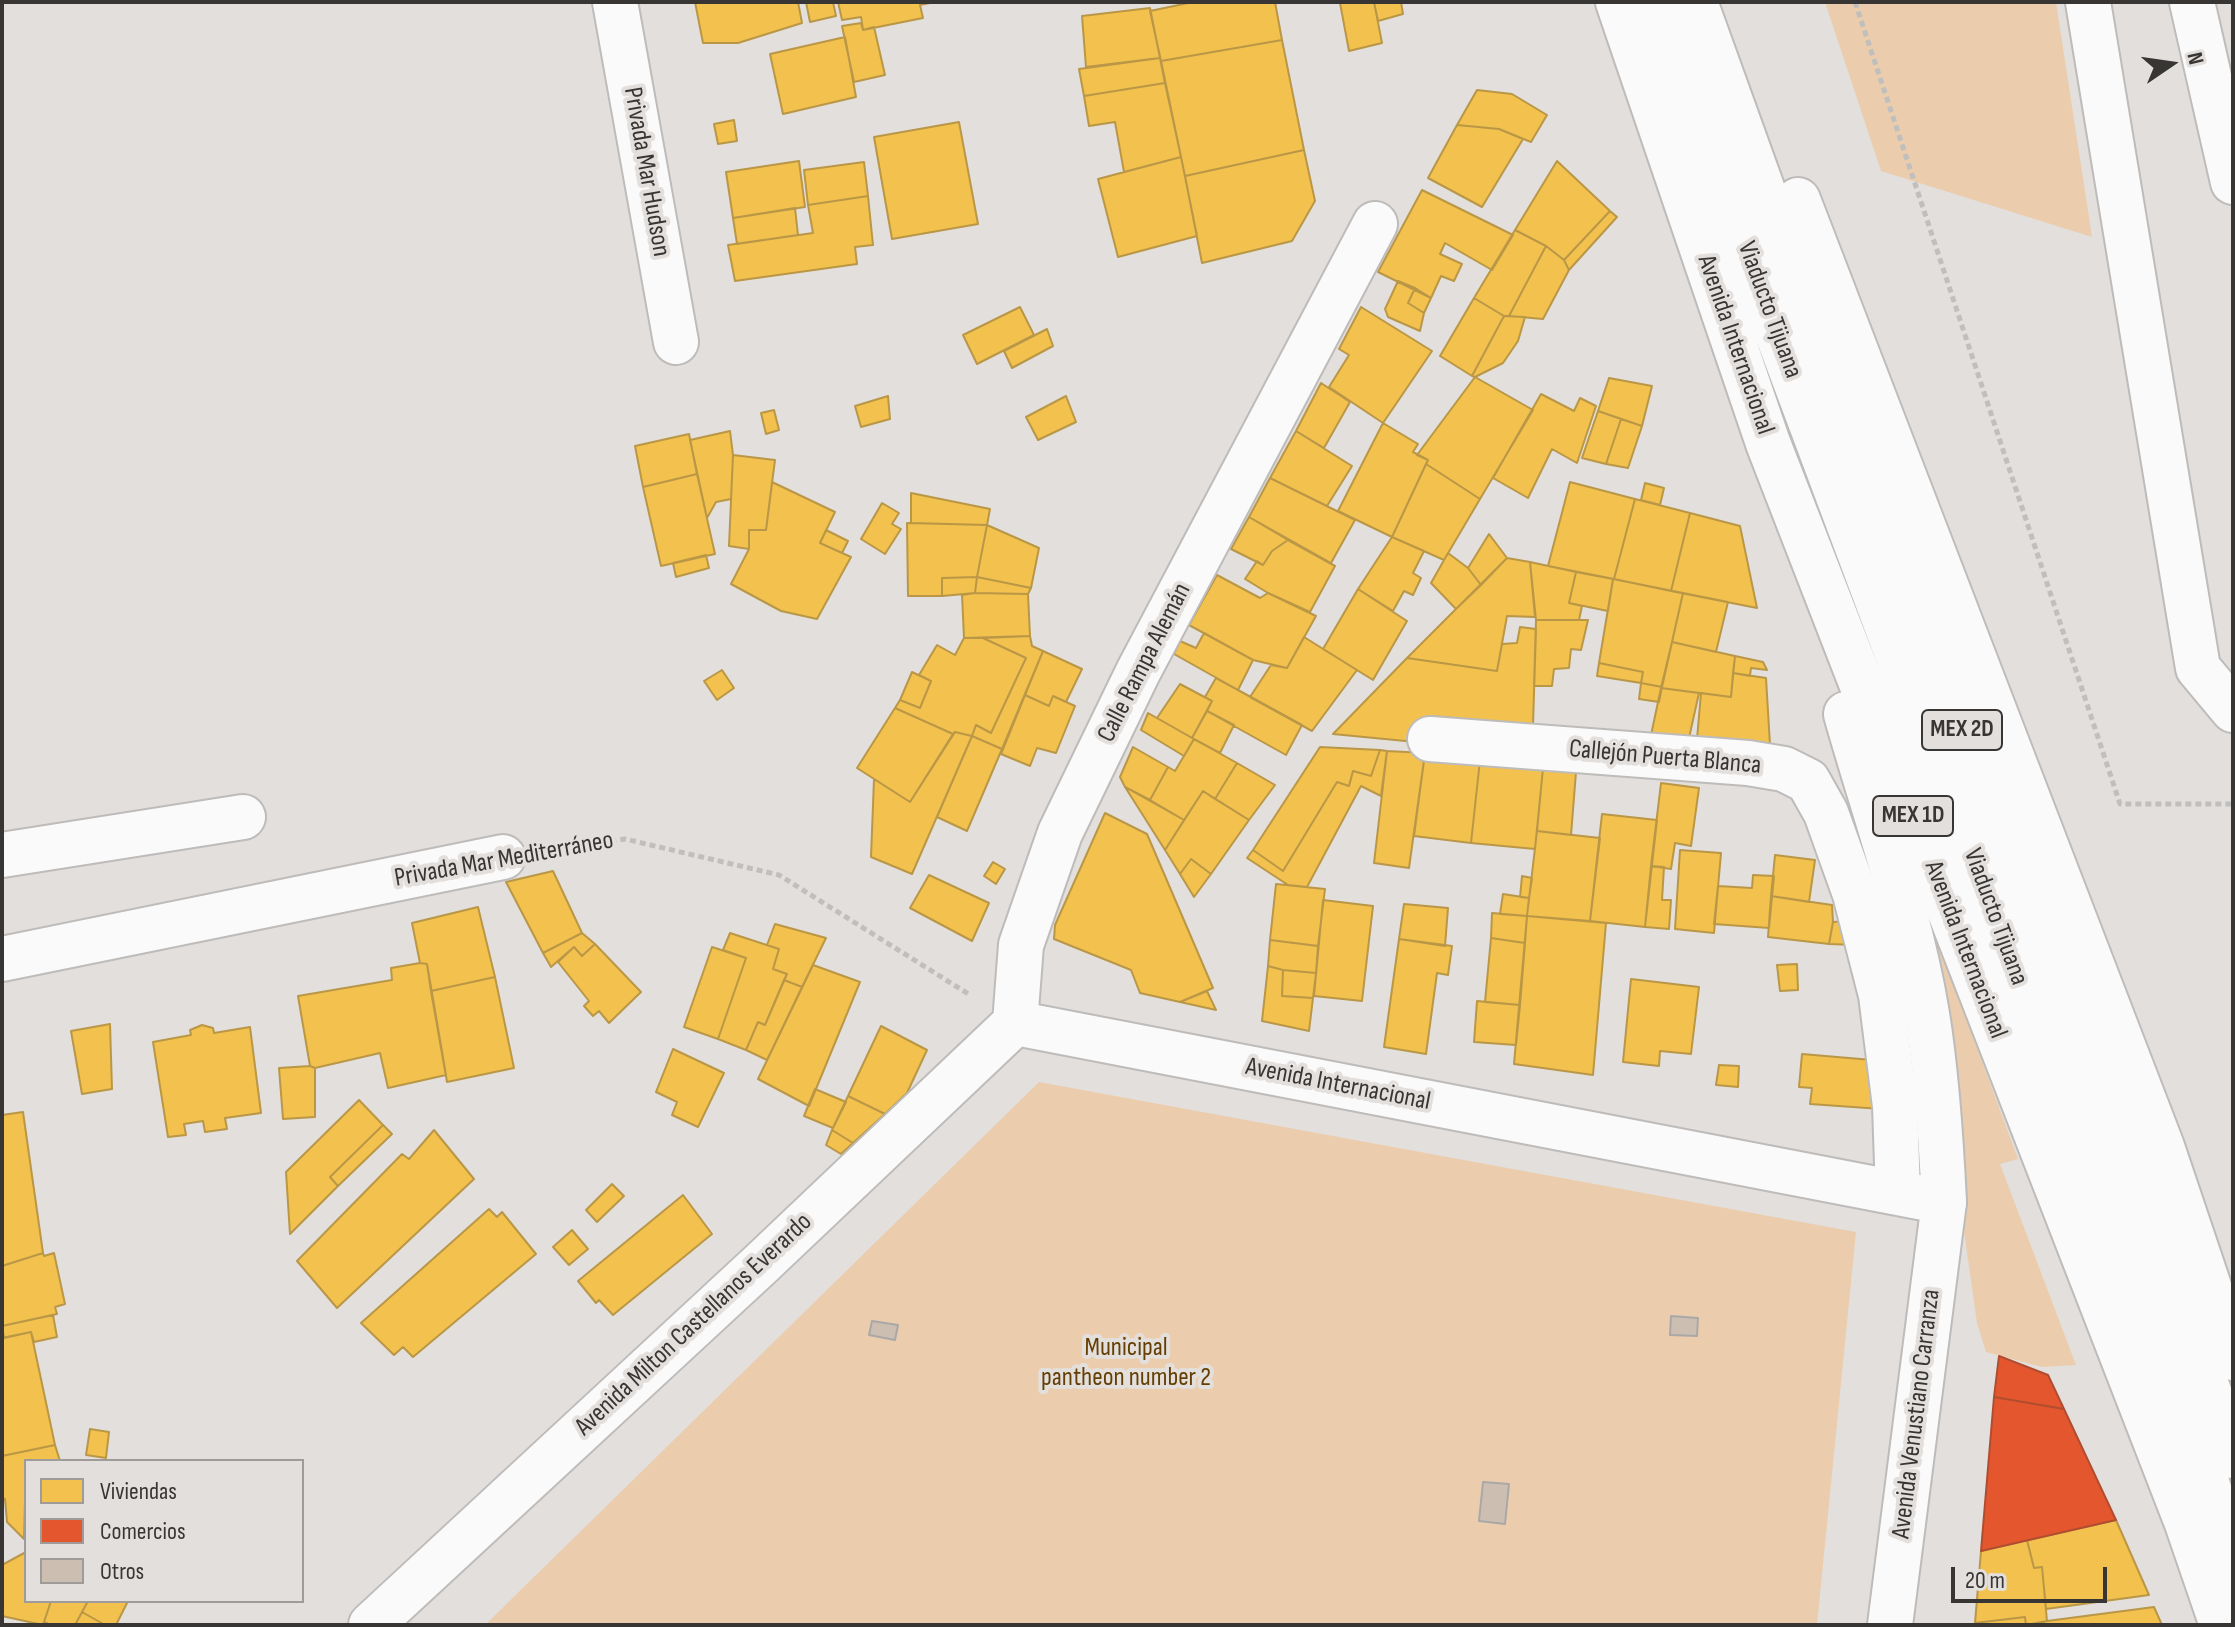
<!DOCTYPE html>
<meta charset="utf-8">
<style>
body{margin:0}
#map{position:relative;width:2235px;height:1627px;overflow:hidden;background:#e2dfdd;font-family:"Sofia Sans Condensed",sans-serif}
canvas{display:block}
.frame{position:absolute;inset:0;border:4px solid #373634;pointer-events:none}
.legend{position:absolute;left:24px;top:1459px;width:280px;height:144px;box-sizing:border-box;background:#e3dfdc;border:2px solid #9e9b99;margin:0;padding:10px 14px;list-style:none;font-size:24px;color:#373634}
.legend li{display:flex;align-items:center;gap:16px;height:40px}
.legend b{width:40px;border:2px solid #9e9b99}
.north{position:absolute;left:2131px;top:24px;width:80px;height:80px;-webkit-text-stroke:6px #e3dfdc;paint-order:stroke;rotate:77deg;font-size:22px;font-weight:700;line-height:32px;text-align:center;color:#373634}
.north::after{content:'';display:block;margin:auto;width:28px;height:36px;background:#373634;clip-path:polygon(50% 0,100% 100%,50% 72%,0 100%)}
.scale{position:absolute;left:1951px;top:1567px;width:156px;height:36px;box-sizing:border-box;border:4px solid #373634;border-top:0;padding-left:10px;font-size:24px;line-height:28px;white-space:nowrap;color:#373634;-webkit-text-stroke:6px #e3dfdc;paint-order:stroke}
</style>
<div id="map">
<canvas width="2235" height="1627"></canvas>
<div class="frame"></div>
<ul class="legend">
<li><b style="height:22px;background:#f2c14e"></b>Viviendas</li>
<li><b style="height:22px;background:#e4572e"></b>Comercios</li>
<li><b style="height:22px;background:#ccbfb1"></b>Otros</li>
</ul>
<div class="north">N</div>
<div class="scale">20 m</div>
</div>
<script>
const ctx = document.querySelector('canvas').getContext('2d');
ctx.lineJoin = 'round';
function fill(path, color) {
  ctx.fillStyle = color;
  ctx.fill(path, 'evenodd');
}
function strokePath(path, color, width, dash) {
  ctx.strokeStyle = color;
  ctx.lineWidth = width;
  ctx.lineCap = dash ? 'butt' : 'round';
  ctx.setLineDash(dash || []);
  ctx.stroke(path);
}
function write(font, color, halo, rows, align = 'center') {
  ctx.font = font + ' "Sofia Sans Condensed",sans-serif';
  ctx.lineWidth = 8;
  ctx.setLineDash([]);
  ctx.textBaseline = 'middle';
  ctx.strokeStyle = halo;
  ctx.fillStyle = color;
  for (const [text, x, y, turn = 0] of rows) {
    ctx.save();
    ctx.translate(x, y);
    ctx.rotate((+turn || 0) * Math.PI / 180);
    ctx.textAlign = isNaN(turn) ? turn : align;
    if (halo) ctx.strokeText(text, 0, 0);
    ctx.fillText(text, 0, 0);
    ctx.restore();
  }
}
fill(new Path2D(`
 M1825 2H2056L2092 237 1881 171Z
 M1897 830 2018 1159 2000 1164 2076 1365 2042 1367 1986 1352 1977 1323 1959 1196Z
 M1039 1082 1856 1232 1817 1625H485Z`), '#ebcdad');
const homes = new Path2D(`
 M695 2H798L802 23 738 43H703Z
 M806 2H833L836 16 810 22Z
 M838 2H935L920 5 923 18 863 30 861 17 842 20Z
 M1193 2H1275L1282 40 1161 61 1150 11Z
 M1374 2 1382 43 1349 51 1340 3Z
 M1374 2H1401L1403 14 1378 21Z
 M1150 8 1160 58 1086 67 1082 16Z
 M861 23 863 30 874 27 885 75 854 82 842 26Z
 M845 37 856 97 783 114 770 54Z
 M1282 40 1304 150 1185 176 1161 61Z
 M1160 58 1165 83 1084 96 1079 69Z
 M1165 83 1181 157 1124 172 1115 122 1089 126 1084 96Z
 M1477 90 1512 94 1547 115 1531 142 1499 129 1457 125Z
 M734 120 737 141 718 144 714 124Z
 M959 122 978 224 892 239 874 137Z
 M1457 125 1499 129 1523 139 1482 207 1428 178Z
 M1304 150 1315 201 1292 241 1202 263 1185 176Z
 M1181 157 1197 236 1118 257 1098 179Z
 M799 161 805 207 733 218 726 172Z
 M1557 161 1610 211 1564 260 1546 246 1515 230Z
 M864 162 868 196 808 205 804 170Z
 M1422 190 1513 235 1492 270 1445 243 1440 254 1462 264 1454 281 1441 276 1431 298 1378 272Z
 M868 196 873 245 855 247 857 264 735 281 728 245 813 233 808 205Z
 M795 208 798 235 737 244 733 218Z
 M1610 211 1617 217 1569 270 1564 260Z
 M1515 230 1546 246 1509 316H1504L1474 298Z
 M1546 246 1564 260 1569 270 1543 319 1509 316Z
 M1398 281 1415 288 1408 303 1424 313 1420 331 1388 317 1385 309Z
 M1415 288 1431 298 1424 313 1408 303Z
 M1474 298 1504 316 1472 376 1440 356Z
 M1020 307 1034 335 977 364 963 335Z
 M1361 307 1432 351 1383 423 1329 387 1349 355 1339 349Z
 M1504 316 1525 317 1518 341 1503 363 1475 377 1472 376Z
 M1047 329 1053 346 1012 368 1004 351Z
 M1475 377 1533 410 1480 499 1426 464 1428 460 1417 455Z
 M1609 378 1652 386 1642 426 1598 411Z
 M1321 383 1350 402 1324 448 1296 431Z
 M1541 394 1574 411 1580 398 1596 406 1577 463 1552 449 1528 498 1493 478Z
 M888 396 890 419 861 427 855 406Z
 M1066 396 1076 422 1038 440 1026 417Z
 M774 410 779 430 766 434 761 413Z
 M1598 411 1621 419 1606 464 1582 458Z
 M1621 419 1642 426 1628 468 1606 464Z
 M1383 423 1418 444 1413 452 1428 460 1392 537 1338 511Z
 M730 431 733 455 731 499 716 502 707 518 690 440Z
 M1296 431 1352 466 1327 506 1270 478Z
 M689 434 697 474 643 487 635 446Z
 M733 455 775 460 766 530H749V549L729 546Z
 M1426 464 1480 499 1444 560 1392 537Z
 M697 474 715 554 661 566 643 487Z
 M1270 478 1355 520 1331 563 1249 517Z
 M772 482 835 512 820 543 851 557 817 619 781 611 731 584 749 549V530H766Z
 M1570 482 1635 499 1614 579 1548 566Z
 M1645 483 1664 488 1660 505 1641 500Z
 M911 493 990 509 987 525 911 523Z
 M1635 499 1690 513 1671 591 1614 579Z
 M882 503 899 513 892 524 901 529 885 554 861 539Z
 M1690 513 1740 526 1757 608 1671 591Z
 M1249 517 1288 540 1272 551 1263 565 1231 549Z
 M907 523 987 525 977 577 942 578V596H908Z
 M987 525 1039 548 1031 588 977 577Z
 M826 530 848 541 842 553 820 543Z
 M1489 534 1507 558 1481 585 1468 568Z
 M1392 537 1424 551 1413 573 1421 578 1413 595 1404 591 1393 611 1358 589Z
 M1288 540 1335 566 1310 612 1268 593 1245 579 1257 561 1263 565 1272 551Z
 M1448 553 1468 568 1481 585 1456 609 1431 583Z
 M706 555 709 568 676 577 673 563Z
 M1507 558 1530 562 1535 617 1507 616 1497 671 1407 658Z
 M1530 562 1576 572 1569 603 1582 606 1579 620H1536Z
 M1576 572 1613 579 1608 611 1569 603Z
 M1217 575 1260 598 1268 593 1316 616 1287 668 1253 660 1189 625Z
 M977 577 975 593 942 596V578Z
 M977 577 1031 588 1028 594 975 593Z
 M1613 579 1683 593 1662 687 1641 683 1643 672 1599 663Z
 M1358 589 1407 621 1373 680 1323 649Z
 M975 593 1028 594 1030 636 964 638 962 595Z
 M1683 593 1728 602 1716 652 1672 642Z
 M1536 620H1588L1581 650 1571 649 1569 668 1554 669 1552 686H1534Z
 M1520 627 1536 629 1533 725 1429 716 1426 743 1333 734 1407 658 1497 671 1502 644 1517 643Z
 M1204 633 1253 660 1238 690 1174 654 1180 641 1196 648Z
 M1030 636 1032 646 1043 651 1002 749 972 736 976 725 991 733 1026 658 983 638Z
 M1304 637 1357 670 1312 731 1250 697 1271 665 1287 668Z
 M964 638H983L1026 658 991 733 976 725 972 736 955 732 953 734 895 708 900 700 920 708 931 681 919 675 937 645 955 655Z
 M1672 642 1735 656 1731 697 1661 688Z
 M1043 651 1082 669 1066 702 1053 696 1049 706 1025 695Z
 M1735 656 1763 662 1767 670 1751 668 1750 676 1733 673Z
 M1599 663 1643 672 1641 683 1597 676Z
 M722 670 734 688 717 700 704 681Z
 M912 672 931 681 920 708 900 700Z
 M1733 673 1766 678 1770 745 1697 739 1701 693 1731 697Z
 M1216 678 1302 725 1286 755 1207 711 1212 701 1205 697Z
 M1641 683 1662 687 1659 702 1639 699Z
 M1180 684 1212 701 1192 738 1157 718Z
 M1661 688 1699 693 1689 738 1651 735Z
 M1025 695 1049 706 1053 696 1075 706 1056 753 1037 748 1030 766 1001 754Z
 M895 708 953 734 910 802 857 768Z
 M1207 711 1234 725 1220 753 1192 738Z
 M1148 713 1194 739 1184 756 1141 730Z
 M955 732 972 736 912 874 871 857 874 779 910 802Z
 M972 736 1002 749 967 831 937 817Z
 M1194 739 1237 763 1215 799 1203 791 1184 820 1150 800 1168 767 1175 771Z
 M1133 747 1168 767 1150 800 1125 787 1120 777Z
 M1320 747 1380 750 1371 776 1353 771 1349 786 1337 782 1283 871 1253 850Z
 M1380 750 1387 751 1381 796 1361 786 1307 887 1288 885 1247 858 1253 850 1283 871 1337 782 1349 786 1353 771 1371 776Z
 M1387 751 1425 753 1409 868 1374 863Z
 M1425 753 1480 760 1471 843 1414 836Z
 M1480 760 1543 768 1535 849 1471 843Z
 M1237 763 1275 785 1249 820 1215 799Z
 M1543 768 1576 772 1571 835 1537 831Z
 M1661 783 1699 788 1691 846 1675 843 1671 869 1651 866Z
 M1125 787 1184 820 1165 850Z
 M1203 791 1249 820 1211 874 1191 859 1180 874 1165 850Z
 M1105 813 1147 834 1213 988 1180 1002 1140 993 1131 970 1054 939 1055 925Z
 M1602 814 1657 820 1645 927 1590 921Z
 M1537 831 1600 838 1590 921 1527 916Z
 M1680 850 1721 853 1714 933 1675 929Z
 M1775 855 1815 860 1809 902 1771 896Z
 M1191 859 1211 874 1194 897 1180 874Z
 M993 862 1005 869 996 884 984 876Z
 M1651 866 1664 867 1662 900H1671L1669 929 1645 927Z
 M553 871 582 933 543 953 506 882Z
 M929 875 989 903 972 941 910 908Z
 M1753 875 1774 876 1769 928 1714 924 1718 886 1752 888Z
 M1522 876 1532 878 1529 898 1520 897Z
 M1276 884 1325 889 1318 946 1270 940Z
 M1503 894 1529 898 1527 916 1500 914Z
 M1771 896 1832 905 1833 922 1829 944 1768 937Z
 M1323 900 1373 906 1362 1001 1314 996Z
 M1404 904 1448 908 1445 946 1399 939Z
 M478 907 495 977 431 991 427 964 420 963 412 923Z
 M1492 913 1527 916 1525 943 1491 938Z
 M1527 916 1606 923 1593 1075 1514 1064Z
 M1849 921 1856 945 1829 944 1833 922Z
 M775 924 826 938 802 987 784 980 787 974 773 969 779 949 767 945Z
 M582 933 595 944 582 956 574 947 551 967 543 953Z
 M730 933 779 949 773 969 787 974 765 1025 758 1022 746 1050 718 1039 746 958 723 950Z
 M1491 938 1525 943 1520 1005 1485 1002Z
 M1399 939 1452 946 1448 975 1437 973 1426 1054 1384 1047Z
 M1270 940 1318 946 1316 973 1283 970 1268 966Z
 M595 944 641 992 609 1023 599 1011 593 1016 584 1006 589 1001 558 962 574 947 582 956Z
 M712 947 746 958 718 1039 684 1027Z
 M420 963 427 964 446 1075 388 1088 380 1053 315 1068 310 1066 298 996 392 980 391 968Z
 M1797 964 1798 990 1780 991 1777 965Z
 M813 965 860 982 809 1106 758 1079Z
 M1268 966 1283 970 1282 996 1313 998 1309 1031 1262 1021Z
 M1283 970 1316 973 1313 998 1282 996Z
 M495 977 514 1068 447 1082 431 991Z
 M1631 979 1699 987 1691 1054 1660 1051 1659 1066 1623 1062Z
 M784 980 802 987 767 1060 746 1050 758 1022 765 1025Z
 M1207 991 1216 1010 1180 1002Z
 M1477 1001 1520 1005 1516 1045 1474 1042Z
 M110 1024 112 1089 82 1094 71 1031Z
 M202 1025 213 1028 214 1033 250 1027 261 1113 225 1118 227 1129 205 1132 203 1121 184 1124 186 1135 168 1137 153 1042 191 1035 190 1030Z
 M881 1026 927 1050 907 1093 885 1114 848 1096Z
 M673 1049 724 1073 698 1127 672 1115 677 1102 656 1092Z
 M1802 1054 1884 1061 1881 1109 1810 1104 1812 1088 1799 1087Z
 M1719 1065 1739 1066 1738 1087 1716 1085Z
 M310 1066 315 1068V1117L283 1119 279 1068Z
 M815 1089 846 1102 833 1128 804 1116Z
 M848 1096 885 1114 853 1143 832 1130Z
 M359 1100 383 1125 330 1177 338 1186 290 1234 286 1172Z
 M23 1112 43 1253 2 1266V1115Z
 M383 1125 392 1134 338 1186 330 1177Z
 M434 1130 474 1179 337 1308 297 1261 402 1154 409 1159Z
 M832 1130 853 1143 841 1154 826 1145Z
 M612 1184 624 1196 597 1222 586 1210Z
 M683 1195 712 1234 613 1315 599 1300 596 1303 578 1281Z
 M489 1209 497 1217 502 1212 536 1254 413 1357 403 1347 394 1355 361 1323Z
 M572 1230 588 1249 569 1265 553 1247Z
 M43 1253 44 1256 54 1253 65 1304 55 1307 57 1314 2 1326V1266Z
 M53 1315 57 1337 34 1342 31 1332 4 1338 2 1326Z
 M31 1332 55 1445 2 1456V1338Z
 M90 1429 109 1432 106 1458 86 1455Z
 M55 1445 60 1461H26L24 1539 7 1522 5 1499 2 1498V1456Z
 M2116 1520 2149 1595 2046 1609 2042 1567 2034 1568 2027 1540Z
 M2027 1540 2034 1568 2042 1567 2047 1621 2026 1625 2025 1617 1975 1623 1981 1551Z
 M26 1552V1601H51L43 1625 2 1616V1565Z
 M51 1601H88L75 1625H51L44 1622Z
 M88 1601H128L116 1625H105L82 1612Z
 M2154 1607 2162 1625H2032L2047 1621Z
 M82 1612 105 1625H75Z
 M2025 1617 2026 1625H1975V1623Z`);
fill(homes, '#f2c14e');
strokePath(homes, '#ba9746', 2);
const shops = new Path2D(`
 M1999 1356 2048 1375 2064 1409 1994 1397Z
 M1994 1397 2064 1409 2116 1520 1981 1551Z`);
fill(shops, '#e4572e');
strokePath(shops, '#b04d30', 2);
const building = new Path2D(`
 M1671 1316 1698 1318 1697 1336 1670 1335Z
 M872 1321 898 1325 895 1340 869 1335Z
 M1483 1482 1509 1484 1505 1524 1479 1521Z`);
fill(building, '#ccbfb1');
strokePath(building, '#aaa8a7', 2);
const minor = new Path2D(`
 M615 2 676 342
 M2088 2 2198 668 2233 710
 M2192 2 2233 182
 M1430 739 1748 763 1784 769 1808 781 1826 813 1855 894 1881 995 1895 1106 1898 1193
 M2 855 243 817
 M2 959 503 857
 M1015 1023 1944 1202 1890 1625
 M1015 1023 1021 945 1060 833 1138 672 1375 224
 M371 1625 762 1263 1015 1023`);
const highway = new Path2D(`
 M1618 2 1768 443 2187 1523 2222 1625
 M1660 2 1774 325 2204 1474 2233 1561
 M1695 2 1812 327 2233 1456
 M1798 200 2162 1147 2233 1358
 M1846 714C1874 813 1910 912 1927 1014 1937 1076 1941 1139 1944 1202`);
strokePath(minor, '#bebcba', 48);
strokePath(highway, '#bebcba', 48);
strokePath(new Path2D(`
 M1855 2 2120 804H2233
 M551 850 625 839 779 875 970 995`), '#c0bfbd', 5, [6, 4]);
strokePath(minor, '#fbfafa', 44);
strokePath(highway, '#fbfafa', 44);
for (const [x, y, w] of [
 [1962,730,80],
 [1913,816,80]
]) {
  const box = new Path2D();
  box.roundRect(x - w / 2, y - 20, w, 40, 6);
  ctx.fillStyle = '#e3dfdc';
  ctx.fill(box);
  strokePath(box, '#373634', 2);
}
write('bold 24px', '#373634', null, [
 ["MEX 2D",1962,730],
 ["MEX 1D",1913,816]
]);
write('26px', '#373634', '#e3dfdc', [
 ["Privada Mar Hudson",646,172,80],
 ["Viaducto Tijuana",1769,310,70],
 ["Avenida Internacional",1735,345,71],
 ["Calle Rampa Alemán",1145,663,-63],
 ["Callejón Puerta Blanca",1665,758,5],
 ["Privada Mar Mediterráneo",504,860,-10],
 ["Viaducto Tijuana",1995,917,70],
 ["Avenida Internacional",1965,950,69],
 ["Avenida Internacional",1338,1085,11],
 ["Avenida Milton Castellanos Everardo",694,1325,-43],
 ["Avenida Venustiano Carranza",1917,1414,-83]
]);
write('26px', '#653e03', '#e3dfdc', [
 ["Municipal",1126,1348],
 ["pantheon number 2",1126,1378]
]);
</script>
